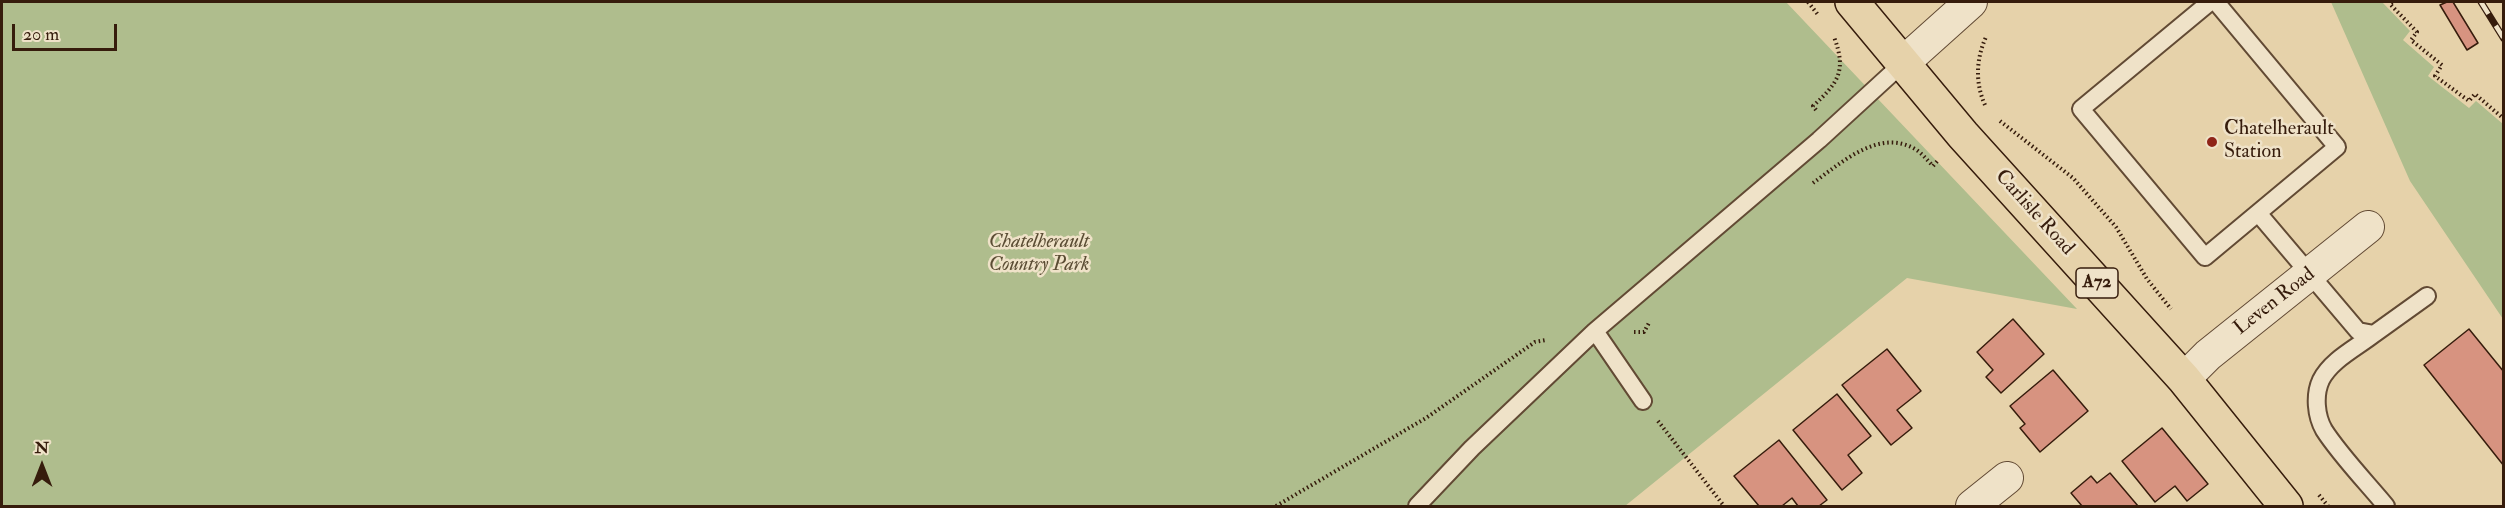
<!DOCTYPE html>
<style>
body{margin:0}
#map{position:relative;width:2505px;height:508px;overflow:hidden;background:#e6d2aa;font-family:"IM FELL Double Pica",serif}
canvas{display:block}
.frame{position:absolute;inset:0;border:3px solid #361c0c;pointer-events:none}
.north{position:absolute;left:12px;top:436px;width:60px;height:60px;-webkit-text-stroke:4px #efe2c8;paint-order:stroke;rotate:0deg;font-size:16px;font-weight:700;line-height:24px;text-align:center;color:#361c0c}
.north::after{content:'';display:block;margin:auto;width:21px;height:27px;background:#361c0c;clip-path:polygon(50% 0,100% 100%,50% 72%,0 100%)}
.scale{position:absolute;left:12px;top:24px;width:105px;height:27px;box-sizing:border-box;border:3px solid #361c0c;border-top:0;padding-left:8px;font-size:18px;line-height:21px;white-space:nowrap;color:#361c0c;-webkit-text-stroke:4px #efe2c8;paint-order:stroke}
</style>
<div id="map">
<canvas width="2505" height="508"></canvas>
<div class="frame"></div>
<div class="north">N</div>
<div class="scale">20 m</div>
</div>
<script>
const ctx = document.querySelector('canvas').getContext('2d');
ctx.lineJoin = 'round';
function fill(path, color) {
  ctx.fillStyle = color;
  ctx.fill(path, 'evenodd');
}
function strokePath(path, color, width, dash) {
  ctx.strokeStyle = color;
  ctx.lineWidth = width;
  ctx.lineCap = dash ? 'butt' : 'round';
  ctx.setLineDash(dash || []);
  ctx.stroke(path);
}
function write(font, color, halo, rows, align = 'center') {
  ctx.font = font + ' "IM FELL Double Pica",serif';
  ctx.lineWidth = 5;
  ctx.setLineDash([]);
  ctx.textBaseline = 'middle';
  ctx.strokeStyle = halo;
  ctx.fillStyle = color;
  for (const [text, x, y, turn = 0] of rows) {
    ctx.save();
    ctx.translate(x, y);
    ctx.rotate((+turn || 0) * Math.PI / 180);
    ctx.textAlign = isNaN(turn) ? turn : align;
    if (halo) ctx.strokeText(text, 0, 0);
    ctx.fillText(text, 0, 0);
    ctx.restore();
  }
}
fill(new Path2D(`
 M2 2H1786L2077 309 1907 278 1625 506H2Z
 M2331 2H2382L2410 31 2403 40 2434 67 2428 76 2469 108 2476 101 2503 124V319L2410 181Z`), '#afbd8d');
const building = new Path2D(`
 M2447 2H2453L2478 43 2467 50 2440 5Z
 M2013 319 2044 354 2001 393 1986 377 1993 370 1977 352Z
 M2469 329 2504 372V466L2424 365Z
 M1887 349 1921 391 1897 410 1912 428 1891 445 1842 385Z
 M2053 370 2088 411 2040 452 2020 428 2025 424 2010 406Z
 M1837 394 1871 436 1848 455 1862 473 1842 490 1793 430Z
 M2162 428 2208 484 2187 501 2175 486 2155 502 2122 461Z
 M1779 440 1827 500 1819 506H1798L1792 498 1782 506H1759L1734 476Z
 M2110 473 2138 506H2082L2071 493 2091 476 2097 483Z`);
fill(building, '#d79380');
strokePath(building, '#361c0c', 1.5);
const service = new Path2D(`
 M2210 2 2081 109 2205 257 2337 147 2216 2
 M2258 213 2358 331 2374 334 2427 296
 M1595 331 1643 401
 M2374 334C2356 348 2331 360 2321 380 2314 395 2316 416 2324 430 2340 455 2367 483 2386 506
 M1417 506 1472 448 1595 331 1819 140 1903 63`);
const minor = new Path2D(`
 M1903 63 1971 2
 M2184 379 2208 355 2368 227
 M1972 506 2007 478`);
const primary = new Path2D(`
 M1852 2 1963 135 2184 379 2286 506`);
strokePath(service, '#624a34', 20);
strokePath(minor, '#624a34', 34);
strokePath(primary, '#361c0c', 36);
strokePath(new Path2D(`
 M1808 2 1819 16
 M2392 2 2390 4 2417 32 2411 40 2442 65 2435 76 2469 101 2475 94 2504 119
 M1985 105C1975 83 1976 59 1986 37
 M1816 110 1813 106C1838 83 1847 71 1834 37
 M2000 121 2073 178 2116 227 2147 279 2171 309
 M1813 183C1841 163 1879 128 1915 149 1922 153 1927 160 1933 166L1939 159
 M1634 332H1644L1650 321
 M1658 421 1724 506
 M2319 495 2328 506
 M1276 506 1426 418 1535 342 1546 340`), '#361c0c', 4, [1.5, 3]);
strokePath(service, '#efe2c8', 16);
strokePath(minor, '#efe2c8', 32);
strokePath(primary, '#e6d2aa', 33);
const rail = new Path2D(`
 M2481 2 2504 39`);
strokePath(rail, '#361c0c', 7);
strokePath(rail, '#efe2c8', 4.5, [14]);
for (const [x, y, r, color] of [
 [2212,142,6,"#8f2418"]
]) {
  const dot = new Path2D();
  dot.arc(x, y, r, 0, 2 * Math.PI);
  ctx.fillStyle = color;
  ctx.fill(dot);
  strokePath(dot, '#efe2c8', 2);
}
for (const [x, y, w] of [
 [2097,283,42]
]) {
  const box = new Path2D();
  box.roundRect(x - w / 2, y - 15, w, 30, 4.5);
  ctx.fillStyle = '#efe2c8';
  ctx.fill(box);
  strokePath(box, '#361c0c', 1.5);
}
write('bold 18px', '#361c0c', null, [
 ["A72",2097,283]
]);
write('20px', '#361c0c', '#efe2c8', [
 ["Chatelherault",2224,130],
 ["Station",2224,153]
], 'left');
write('20px', '#361c0c', '#efe2c8', [
 ["Carlisle Road",2034,213,48],
 ["Leven Road",2275,302,-38]
]);
write('italic 20px', '#5a4c33', '#efe2c8', [
 ["Chatelherault",1039,243],
 ["Country Park",1039,266]
]);
</script>
